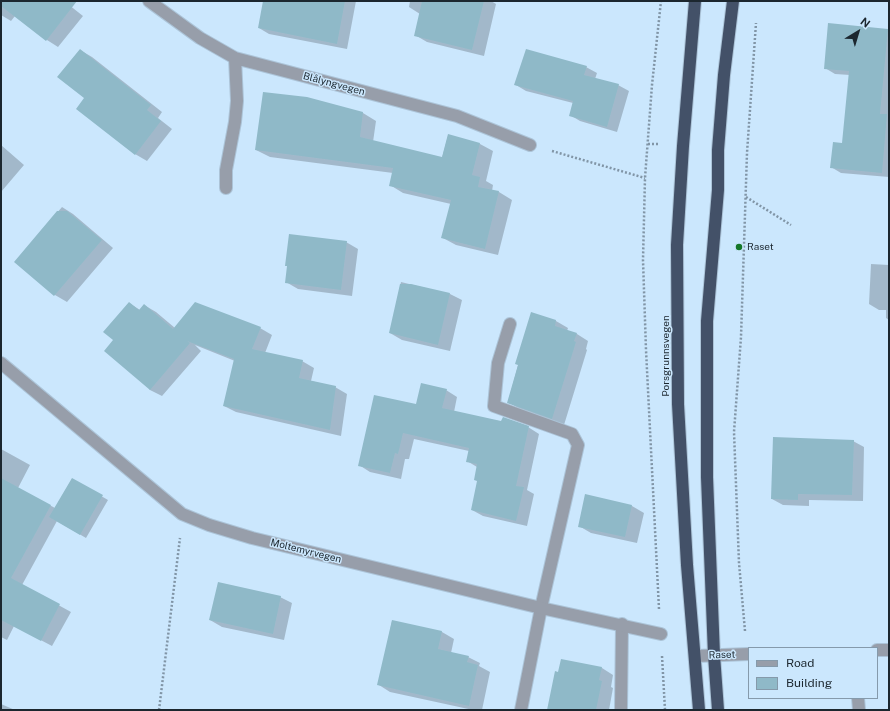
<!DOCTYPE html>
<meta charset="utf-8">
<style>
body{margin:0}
#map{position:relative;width:890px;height:711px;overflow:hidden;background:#cbe7fd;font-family:"Public Sans",sans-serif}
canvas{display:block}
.frame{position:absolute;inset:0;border:2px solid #1c272f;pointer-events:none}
.legend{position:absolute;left:748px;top:647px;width:130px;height:52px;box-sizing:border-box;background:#cbe7fd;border:1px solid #859aab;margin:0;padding:5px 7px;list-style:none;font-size:12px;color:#1c272f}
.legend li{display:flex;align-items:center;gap:8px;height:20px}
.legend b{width:20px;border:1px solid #859aab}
.north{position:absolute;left:838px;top:12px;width:40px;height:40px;-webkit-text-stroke:3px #cbe7fd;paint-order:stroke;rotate:38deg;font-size:11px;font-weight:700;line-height:16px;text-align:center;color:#1c272f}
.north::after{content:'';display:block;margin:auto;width:14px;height:18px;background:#1c272f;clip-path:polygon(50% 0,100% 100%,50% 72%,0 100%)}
</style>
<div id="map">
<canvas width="890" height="711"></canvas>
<div class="frame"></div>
<ul class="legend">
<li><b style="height:5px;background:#979eaa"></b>Road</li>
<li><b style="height:11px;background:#8fb9c8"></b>Building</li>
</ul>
<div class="north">N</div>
</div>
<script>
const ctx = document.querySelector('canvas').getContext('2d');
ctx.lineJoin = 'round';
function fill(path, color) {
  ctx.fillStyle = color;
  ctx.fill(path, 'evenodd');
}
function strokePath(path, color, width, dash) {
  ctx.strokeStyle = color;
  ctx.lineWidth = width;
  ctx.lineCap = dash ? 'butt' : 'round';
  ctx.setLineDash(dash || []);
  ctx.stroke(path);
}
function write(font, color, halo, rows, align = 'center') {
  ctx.font = font + ' "Public Sans",sans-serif';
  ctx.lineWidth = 3;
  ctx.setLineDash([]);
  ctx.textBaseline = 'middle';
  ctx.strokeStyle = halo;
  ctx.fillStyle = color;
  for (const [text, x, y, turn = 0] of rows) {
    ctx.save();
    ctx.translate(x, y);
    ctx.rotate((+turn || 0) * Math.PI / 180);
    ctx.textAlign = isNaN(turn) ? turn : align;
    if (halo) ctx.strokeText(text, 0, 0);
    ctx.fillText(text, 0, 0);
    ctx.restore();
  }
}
fill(new Path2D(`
 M1 1H64L83 16 58 47 47 40 15 16 11 21 1 15Z
 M264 1H356L347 49 269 34 259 28Z
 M410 1H491L496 4 484 56 427 42 415 35 420 14 409 7Z
 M889 12V25L888 24Z
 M887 30 889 31V177L841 173 831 167 843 144 850 75 835 74 825 68Z
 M80 50 92 57 162 112 158 118 172 129 147 161 135 154 86 98Z
 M586 67 597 73 595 79 618 85 629 91 617 132 580 121 570 115 573 103 526 91 516 85Z
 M307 98 363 113 376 121 373 142 442 158 448 136 480 144 493 151 486 181 493 185 492 191 499 192 512 200 498 255 456 245 443 238 451 204 403 193 390 185 393 173 270 157 256 150Z
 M1 145 24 165 1 192Z
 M62 207 73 214 113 248 67 302 55 295 15 262Z
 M346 242 358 249 352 296 298 289 286 282Z
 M871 264 889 265V320L886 318V310H879L869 304Z
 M401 282 450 294 462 300 450 351 402 340 390 333Z
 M129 303 140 310 144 305 156 312 175 328H260L272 335 265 353 302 361 314 368 311 381 335 387 347 394 341 436 236 412 224 406 235 361 195 345 201 351 162 396 150 390 114 340Z
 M532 314 556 321 568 328 567 331 577 334 588 341 586 349 587 350 564 425 520 409 508 402Z
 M446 390 457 397 454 412 528 427 539 434 527 490 534 494 527 526 483 516 472 510 478 482 477 467 467 461 469 451 414 439 409 459H405L401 479 370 472 359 465 417 405Z
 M853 441 864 447 863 501 809 500V506L783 505 772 499Z
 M1 449 30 465 18 488 55 508 72 479 108 500 86 538 57 521 22 585 71 612 52 646 14 626 7 640 1 637Z
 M586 496 632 506 644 513 637 543 591 533 579 526Z
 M280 597 292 603 284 640 222 627 210 620Z
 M392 621 442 632 454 639 451 653 468 657 480 663 479 666 490 672 482 710H473L390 692 379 685Z
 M602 668 613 675 611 687 613 688 609 710H548L559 673Z
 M1 704 15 710H1Z`), '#0003');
fill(new Path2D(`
 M1 1H77L46 41 1 6Z
 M263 1H345L337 44 258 28Z
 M422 1H484L472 50 414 36Z
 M828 23 888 29 880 114H887L882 173 830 168 833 142 842 143 849 71 824 69Z
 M80 49 151 105 147 110 161 121 135 155 76 109 84 98 57 77Z
 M526 49 587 66 584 75 619 84 607 127 569 116 573 101 514 85Z
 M263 92 307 97 363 112 360 137 442 157 448 134 480 143 472 175 480 177 478 187 499 191 485 249 441 238 451 200 389 186 393 168 255 150Z
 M57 211H67L102 240 54 296 14 262Z
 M289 234 347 241 341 290 285 283 287 266H285Z
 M400 284H411L450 293 438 345 389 333Z
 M129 302 139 310 144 304 173 329 195 302 261 327 252 349 303 360 299 378 336 386 330 430 223 406 234 359 187 341 190 343 150 390 104 351 113 340 103 332Z
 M531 312 556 320 555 326 577 333 574 341 576 342 552 419 507 403 518 365 515 364Z
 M421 383 447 389 442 408 501 421 503 417 529 426 516 486 524 487 516 521 471 510 477 481 474 480 477 464 466 462 469 448 403 433 398 454 395 453 390 473 358 466 374 395 416 404Z
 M773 437 854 440 852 495 798 494V500L771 499Z
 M1 478 51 505 11 578 60 604 41 641 1 620Z
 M72 478 103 495 80 535 49 517Z
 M585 494 632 505 625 537 578 527Z
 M218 582 281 596 273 634 209 620Z
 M392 620 442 631 438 649 469 656 467 662 478 665 469 706 377 685Z
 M561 659 602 667 599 680 602 681 596 710H547L555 671 558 672Z`), '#8fb9c8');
const lane = new Path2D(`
 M149 1 200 38 235 58 457 116 530 145
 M226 188V170L235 122 237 101 235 58
 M510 324 498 363 494 406 572 434 578 445 541 608 521 710
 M858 698 859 710
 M621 710 622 624`);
const street = new Path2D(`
 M1 363 182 514 209 525 252 538 541 608 661 634
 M877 650H889
 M696 656 749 654`);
const highway = new Path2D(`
 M695 1 683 146 677 245 678 404 687 565 699 710
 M718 710 714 655 707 477V321L718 190V150L724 75 733 1`);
strokePath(lane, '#acc4d8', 14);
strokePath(street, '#acc4d8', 14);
strokePath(highway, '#acc4d8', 14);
strokePath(new Path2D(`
 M648 144H660
 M552 151 645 178
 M746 197 791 225
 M659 609 646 350 643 260 645 178 652 85 661 1
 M745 631 739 563 734 432 741 337 747 153 756 23
 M662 656 665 710
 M159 710 180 538`), '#8195a6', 2.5, [2, 2]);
strokePath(lane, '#979eaa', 12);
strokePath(street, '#979eaa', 12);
strokePath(highway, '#435168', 12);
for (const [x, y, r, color] of [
 [739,247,4,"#157728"]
]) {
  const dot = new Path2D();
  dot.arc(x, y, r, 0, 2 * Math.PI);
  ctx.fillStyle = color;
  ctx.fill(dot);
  strokePath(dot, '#cbe7fd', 1.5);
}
write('10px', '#1c272f', '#cbe7fd', [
 ["Blålyngvegen",334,84,15],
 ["Porsgrunnsvegen",666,356,-90],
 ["Moltemyrvegen",306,551,14],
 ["Raset",722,655,-2]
]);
write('10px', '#1c272f', '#cbe7fd', [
 ["Raset",747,247]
], 'left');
</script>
